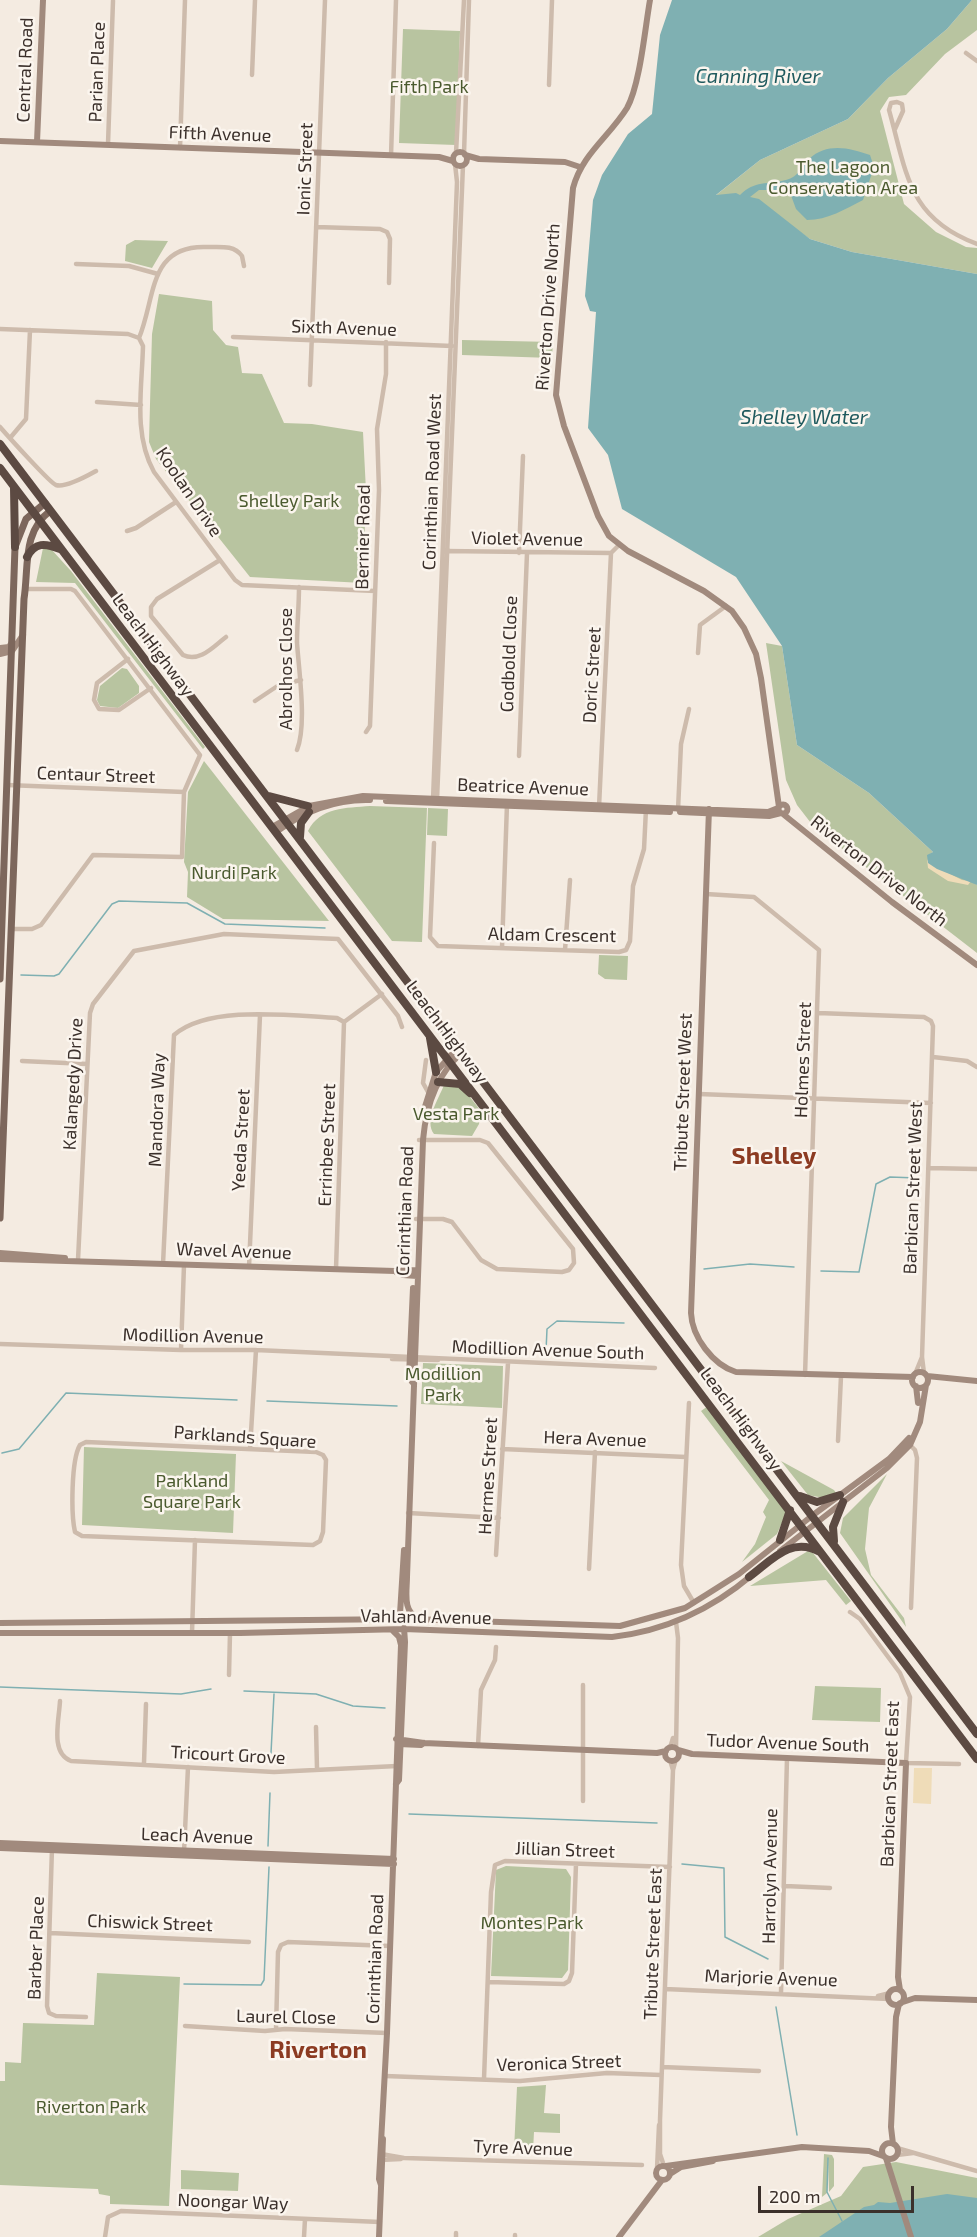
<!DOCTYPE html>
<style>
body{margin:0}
#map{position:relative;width:977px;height:2237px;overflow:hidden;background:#f4ebe1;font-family:"Exo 2",sans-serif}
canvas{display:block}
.scale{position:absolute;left:758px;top:2186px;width:156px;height:27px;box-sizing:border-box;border:3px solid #3b302b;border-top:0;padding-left:8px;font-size:18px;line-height:21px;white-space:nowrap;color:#3b302b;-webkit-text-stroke:4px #fbf5ee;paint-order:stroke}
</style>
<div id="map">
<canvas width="977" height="2237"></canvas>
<div class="scale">200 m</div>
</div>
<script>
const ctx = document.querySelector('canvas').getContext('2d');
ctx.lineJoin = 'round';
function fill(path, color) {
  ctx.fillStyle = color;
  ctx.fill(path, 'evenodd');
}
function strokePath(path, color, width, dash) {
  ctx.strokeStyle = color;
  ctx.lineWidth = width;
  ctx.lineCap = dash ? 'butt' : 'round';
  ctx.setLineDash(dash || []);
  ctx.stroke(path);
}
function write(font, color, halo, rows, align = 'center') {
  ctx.font = font + ' "Exo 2",sans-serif';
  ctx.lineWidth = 5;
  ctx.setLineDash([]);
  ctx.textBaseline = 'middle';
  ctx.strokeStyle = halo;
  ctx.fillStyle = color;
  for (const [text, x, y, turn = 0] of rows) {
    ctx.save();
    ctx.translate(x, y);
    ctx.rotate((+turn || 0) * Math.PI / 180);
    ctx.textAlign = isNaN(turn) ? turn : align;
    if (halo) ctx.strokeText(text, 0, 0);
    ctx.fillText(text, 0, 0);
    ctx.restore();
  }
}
fill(new Path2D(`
 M972 0H977V30L945 54 906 95 889 97 880 111 904 204 936 232 966 247 977 248V274L852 252 810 239 789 225 715 196 760 160 848 119 888 78 947 29Z
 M403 29 460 31 456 145 399 143Z
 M135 240 168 241 152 268 125 261 126 245Z
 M159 294 212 301 213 330 226 345 238 347 242 373 262 374 284 423 312 424 363 432 366 491 363 583 250 577 156 459 149 442 150 404 152 334Z
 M462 340 553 342 552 358 462 355Z
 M43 548 51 549 71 571 205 747 203 749 75 583 36 582Z
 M766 643 782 646 797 745 869 793 933 852 930 854 977 885V953L814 827 797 805 786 780Z
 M122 668 127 669 139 686V693L118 708 100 706 97 700 100 686Z
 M204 761 329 921 223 919 187 897 188 872 184 862 188 792Z
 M370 806 427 808 422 942 392 941 308 831C320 807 346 808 370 806Z
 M428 808 448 809 447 836 427 835Z
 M599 955 628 956 627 980 605 979 598 974Z
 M444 1085 462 1087 481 1111 479 1124 472 1136 434 1134C424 1121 438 1100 444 1085Z
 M423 1363 503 1366 502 1408 421 1404Z
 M708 1406 787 1511 777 1534 742 1562 755 1544 766 1517 763 1512 769 1500 701 1411Z
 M84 1447 236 1454 233 1533 82 1525Z
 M781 1461 834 1490 836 1493 824 1498 808 1495Z
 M887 1474 869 1508 865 1549 871 1575 904 1618 906 1627 840 1533 843 1518Z
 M808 1551 813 1553 851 1601 846 1605 826 1580 750 1586Z
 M815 1686 881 1688 880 1722 812 1720Z
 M506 1866 566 1869 571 1877 568 1970 562 1978 491 1976 496 1870Z
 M97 1973 180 1977 169 2206 110 2204V2196L99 2194 98 2189 0 2185V2081H5V2062L21 2063 23 2023 94 2025Z
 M546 2085 544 2113 560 2114V2133L534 2132 533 2151 514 2150 517 2087Z
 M824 2154 832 2155 834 2159V2186L829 2192 828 2158 827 2193 822 2197Z
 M896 2162 977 2178V2237H758L788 2219 841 2196 863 2167Z
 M181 2170 239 2173 238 2191 181 2189Z`), '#b8c4a0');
fill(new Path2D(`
 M927 859 929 863 962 880 971 881 968 885 948 881 928 868Z
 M914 1768H932L931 1804 913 1803Z`), '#efdcb8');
fill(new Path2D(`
 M672 0H972L947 29 888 78 848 119 760 160 716 195 736 193 740 195C755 180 767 185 786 180 799 177 801 166 809 159 827 142 850 148 870 155L874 167 863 200C845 209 828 220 807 220L796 209 789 190H759L750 197 759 199 810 239 852 252 977 274V885L937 869 928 863 927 855 933 852 869 793 797 745 782 646 736 577 622 509 608 455 588 428 596 312 590 311 585 296 593 200 602 175 628 134 652 114 660 35Z
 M947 2194 977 2198V2237H819L864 2207 874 2205 878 2202 890 2203Z`), '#7fb0b2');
strokePath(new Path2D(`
 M21 975 54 976 59 974 112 904 119 901 187 903 225 924 325 928
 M704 1269 750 1264 794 1267
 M821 1271 859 1272 876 1184 890 1177 917 1178
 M546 1351 547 1329 557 1321 624 1323
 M267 1401 397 1406
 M2 1453 19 1449 66 1393 237 1400
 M0 1687 181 1694 211 1689
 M244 1691 316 1694 353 1706 385 1708
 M271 1753 274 1694
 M409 1814 657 1823
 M268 1846 270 1793
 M682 1864 724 1868 725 1937 768 1959
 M184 1984 261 1985 264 1980 269 1867
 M776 2007 797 2135
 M828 2158 827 2192 842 2221`), '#7fb0b2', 1.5);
strokePath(new Path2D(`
 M966 53 977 61
 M252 75 255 0
 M549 85 552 0
 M895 129 903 111 902 104 897 102 891 103 889 110C907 174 908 218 977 244
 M108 144 113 1
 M180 148 185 0
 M456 153 464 0
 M464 154 469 0
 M391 156 396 0
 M316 227 380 229 387 232 390 239 389 283
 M76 264 129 266 158 274
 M0 329 128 334 139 338 143 346C142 389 133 434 154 472L235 580 242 585 375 591
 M233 337 452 346
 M139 338C156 297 148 244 208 247 221 247 234 245 242 256L244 266
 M310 385 325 0
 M97 402 141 405
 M0 427C7 435 50 483 56 485 66 488 87 476 96 471
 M10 438 26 419 30 330
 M127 531 136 528 176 502
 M445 551 611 553
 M519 553 523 456
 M220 560 157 599 151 607V616L183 655C200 663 214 646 226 637
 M698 653 700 625 726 606
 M128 659 97 683 94 700 99 709 119 710 151 688
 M255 701 279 685 301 680
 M366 732 370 726 379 490 377 429 386 374V342
 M297 750C307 725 299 672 297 643 297 625 299 606 299 587
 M519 756 527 553
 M7 785 184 792
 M433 800 457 182 455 164
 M437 800 463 165
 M599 807 611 553 619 545
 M678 810 681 744 689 709
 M434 843 430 937 438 946 619 952 626 950 630 941 633 886 644 849 646 809
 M706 894 754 897 819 950 805 1375
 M12 929H32L41 925 93 855 182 857 184 792 200 755 75 591 71 589H25
 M502 948 507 804
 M565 950 570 880
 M818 1013 924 1017 931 1021 933 1026 922 1357 924 1373
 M933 1057 967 1061 977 1067
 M426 1060 423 1083 428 1092
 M22 1061 87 1064
 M699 1094 931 1103
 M929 1168 977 1169
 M416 1219H443L452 1222 481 1260 497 1269 562 1272 569 1270 574 1263 573 1249 488 1143 480 1140H419
 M78 1260 90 1013 93 1004 134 951 224 934 338 939 398 1016 402 1027
 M163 1264 174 1035C209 1004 294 1016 337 1018L344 1022 382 994
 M249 1267 260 1015
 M336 1269 344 1022
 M0 1344 181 1350H256L655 1368
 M181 1350 184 1265
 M392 1359 438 1360
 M915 1374 922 1357
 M689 1403 681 1565 684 1586 694 1603
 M838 1441 841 1376
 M86 1442 316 1452 323 1455 326 1460 323 1532 320 1541 313 1545 82 1536 75 1532C71 1515 71 1460 80 1445Z
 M909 1444 915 1450 917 1458 911 1608
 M250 1449 256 1350
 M502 1449 686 1457
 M408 1513 499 1518
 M496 1555 508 1363
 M589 1569 595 1452
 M850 1612 860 1619 900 1673 910 1697 906 1763 959 1764
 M676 1622 678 1638 676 1748
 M192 1633 195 1540
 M229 1675 230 1633
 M60 1701C59 1721 50 1753 71 1761L274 1772 397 1766
 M316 1727 317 1769
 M478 1746 481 1690 495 1660 496 1647
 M670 1748 673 1738
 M670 1760 673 1770
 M144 1763 146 1704
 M583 1801V1685
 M52 1848 47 2006 49 2013 56 2016 86 2017
 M184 1852 188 1767
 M785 1886 830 1888
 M50 1933 249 1942
 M488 1982 564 1984 569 1981 572 1973 576 1864
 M665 1989 889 1999
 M781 1993 787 1758
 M878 1996 890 1993
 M185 2026 265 2031 285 2029 387 2033
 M276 2029 278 1952 281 1945 288 1942 390 1946
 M662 2067 759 2071
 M385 2076 520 2081 607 2073 661 2075
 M484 2079 491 1892 495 1865 505 1861 670 1867
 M897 2148 977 2171
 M381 2154 404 2158 642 2165
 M897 2155 913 2153
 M380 2160 401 2159
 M664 2166 660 2154V2120L673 1770 676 1759
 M657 2169 659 2125
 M105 2237 108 2217 121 2211 380 2222
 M304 2237 305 2219
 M456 2237V2233
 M515 2237V2235`), '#cdbbac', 4.5);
strokePath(new Path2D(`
 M650 0C645 28 640 85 627 108 609 137 582 154 573 188L556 395 564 426 598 516 609 536 628 551 704 591 732 611 744 628 756 654 761 678 779 807
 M0 141 439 157 453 161
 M37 142 43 0
 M453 159a7 7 0 1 1 14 0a7 7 0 1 1-14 0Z
 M465 155 479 159 565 162 580 167
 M0 648 9 647 12 642
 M0 654 12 651 23 635
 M386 801 670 812
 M778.5 809a4.5 4.5 0 1 1 9 0a4.5 4.5 0 1 1-9 0Z
 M709 809 691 1313C692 1337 713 1365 736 1372L913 1377
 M680 812 769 816 781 813
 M783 814 892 902 977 965
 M272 827 309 806 363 796 768 812 778 808
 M276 832C303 812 336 799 370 800
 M423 1113 436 1072 459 1046
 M0 1253 65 1258
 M0 1259 395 1271 418 1270
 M396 1272 403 1275 417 1276
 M912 1380a8 8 0 1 1 16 0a8 8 0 1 1-16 0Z
 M927 1376 977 1381
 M412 1382 409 1376 413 1288
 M916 1386 918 1403
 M780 1551 887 1468 910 1445 920 1422 926 1385
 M400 1614 404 1550
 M419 1618C402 1613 407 1591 407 1577L423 1140C426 1106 436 1074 463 1052
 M0 1623 410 1619 620 1626 685 1608 709 1593 739 1574 813 1515 889 1459 909 1438
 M0 1633H240L404 1629 612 1637C665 1631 712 1609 752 1575
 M396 1739 424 1743 657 1753 666 1751
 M399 1744 421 1745 424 1743
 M665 1754a7 7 0 1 1 14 0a7 7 0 1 1-14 0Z
 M678 1750 692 1754 906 1763 898 1977 900 1990
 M396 1784 399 1780 405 1642 404 1628
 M0 1843 394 1859
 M0 1848 394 1864
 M888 1997a8 8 0 1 1 16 0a8 8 0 1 1-16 0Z
 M900 2003 915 1998 977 2000
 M882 2151a8 8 0 1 1 16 0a8 8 0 1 1-16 0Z
 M893 2144 891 2127 896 2017 899 2004
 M886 2158 911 2237
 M656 2173a7 7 0 1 1 14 0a7 7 0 1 1-14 0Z
 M666 2166 802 2147 869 2151 883 2156
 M670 2174 681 2167 713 2161
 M381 2185 379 2179 387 2033 401 1645 399 1637 392 1630
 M379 2237 383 2139
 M619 2237 662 2180`), '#a18a7d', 6);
strokePath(new Path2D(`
 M0 979 15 547 26 519 45 503
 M0 1218 24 599C29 567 22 532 50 511`), '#7d675c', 7);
strokePath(new Path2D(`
 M0 444 977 1734
 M0 468 977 1759
 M14 488 15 547
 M27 557C35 542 45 543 60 549
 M269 796 308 806
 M300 837 301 823 309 812
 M430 1038 436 1072
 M438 1082 460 1084 470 1093
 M800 1496 817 1502 840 1495
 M780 1540 790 1510
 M834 1541 833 1527 843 1502
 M749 1577C772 1560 791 1536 820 1552`), '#5c4a42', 8);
write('18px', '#3b302b', '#fbf5ee', [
 ["Central Road",25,70,-88],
 ["Parian Place",97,72,-88],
 ["Fifth Avenue",220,134,2],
 ["Ionic Street",305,169,-88],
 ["Riverton Drive North",548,307,-86],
 ["Sixth Avenue",344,328,2],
 ["Corinthian Road West",432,482,-88],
 ["Koolan Drive",189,492,56],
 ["Bernier Road",363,537,-89],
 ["Violet Avenue",527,539,1],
 ["Leach Highway",153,645,53],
 ["Godbold Close",509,654,-88],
 ["Abrolhos Close",286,669,-90],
 ["Doric Street",592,675,-87],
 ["Centaur Street",96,775,2],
 ["Beatrice Avenue",523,787,2],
 ["Riverton Drive North",879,871,38],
 ["Aldam Crescent",552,935,1],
 ["Leach Highway",447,1032,53],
 ["Holmes Street",803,1060,-88],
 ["Kalangedy Drive",73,1084,-87],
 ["Tribute Street West",683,1092,-88],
 ["Mandora Way",157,1110,-88],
 ["Yeeda Street",241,1140,-87],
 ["Errinbee Street",327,1145,-88],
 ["Barbican Street West",913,1188,-88],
 ["Corinthian Road",405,1211,-88],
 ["Wavel Avenue",234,1251,2],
 ["Modillion Avenue",193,1336,1],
 ["Modillion Avenue South",548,1350,2],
 ["Leach Highway",741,1419,53],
 ["Parklands Square",245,1437,4],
 ["Hera Avenue",595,1439,2],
 ["Hermes Street",488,1476,-87],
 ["Vahland Avenue",426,1617,1],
 ["Tudor Avenue South",788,1743,2],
 ["Tricourt Grove",228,1755,3],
 ["Barbican Street East",890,1784,-88],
 ["Leach Avenue",197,1836,2],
 ["Jillian Street",565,1850,2],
 ["Harrolyn Avenue",770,1876,-89],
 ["Chiswick Street",150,1923,2],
 ["Tribute Street East",653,1944,-88],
 ["Barber Place",36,1948,-88],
 ["Corinthian Road",375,1959,-88],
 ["Marjorie Avenue",771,1978,2],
 ["Laurel Close",286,2017,1],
 ["Veronica Street",559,2063,-2],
 ["Tyre Avenue",523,2148,2],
 ["Noongar Way",233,2202,2]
]);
write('18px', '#4a5a2e', '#fbf5ee', [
 ["Fifth Park",429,87],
 ["The Lagoon",843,167],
 ["Conservation Area",843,188],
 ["Shelley Park",289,501],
 ["Nurdi Park",234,873],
 ["Vesta Park",456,1114],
 ["Modillion",443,1374],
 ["Park",443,1395],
 ["Parkland",192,1481],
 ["Square Park",192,1502],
 ["Montes Park",532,1923],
 ["Riverton Park",91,2107]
]);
write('italic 20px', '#1f5a5e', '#fbf5ee', [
 ["Canning River",758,76],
 ["Shelley Water",804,417]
]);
write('bold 24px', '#8c3b22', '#fbf5ee', [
 ["Shelley",774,1156],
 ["Riverton",318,2050]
]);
</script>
